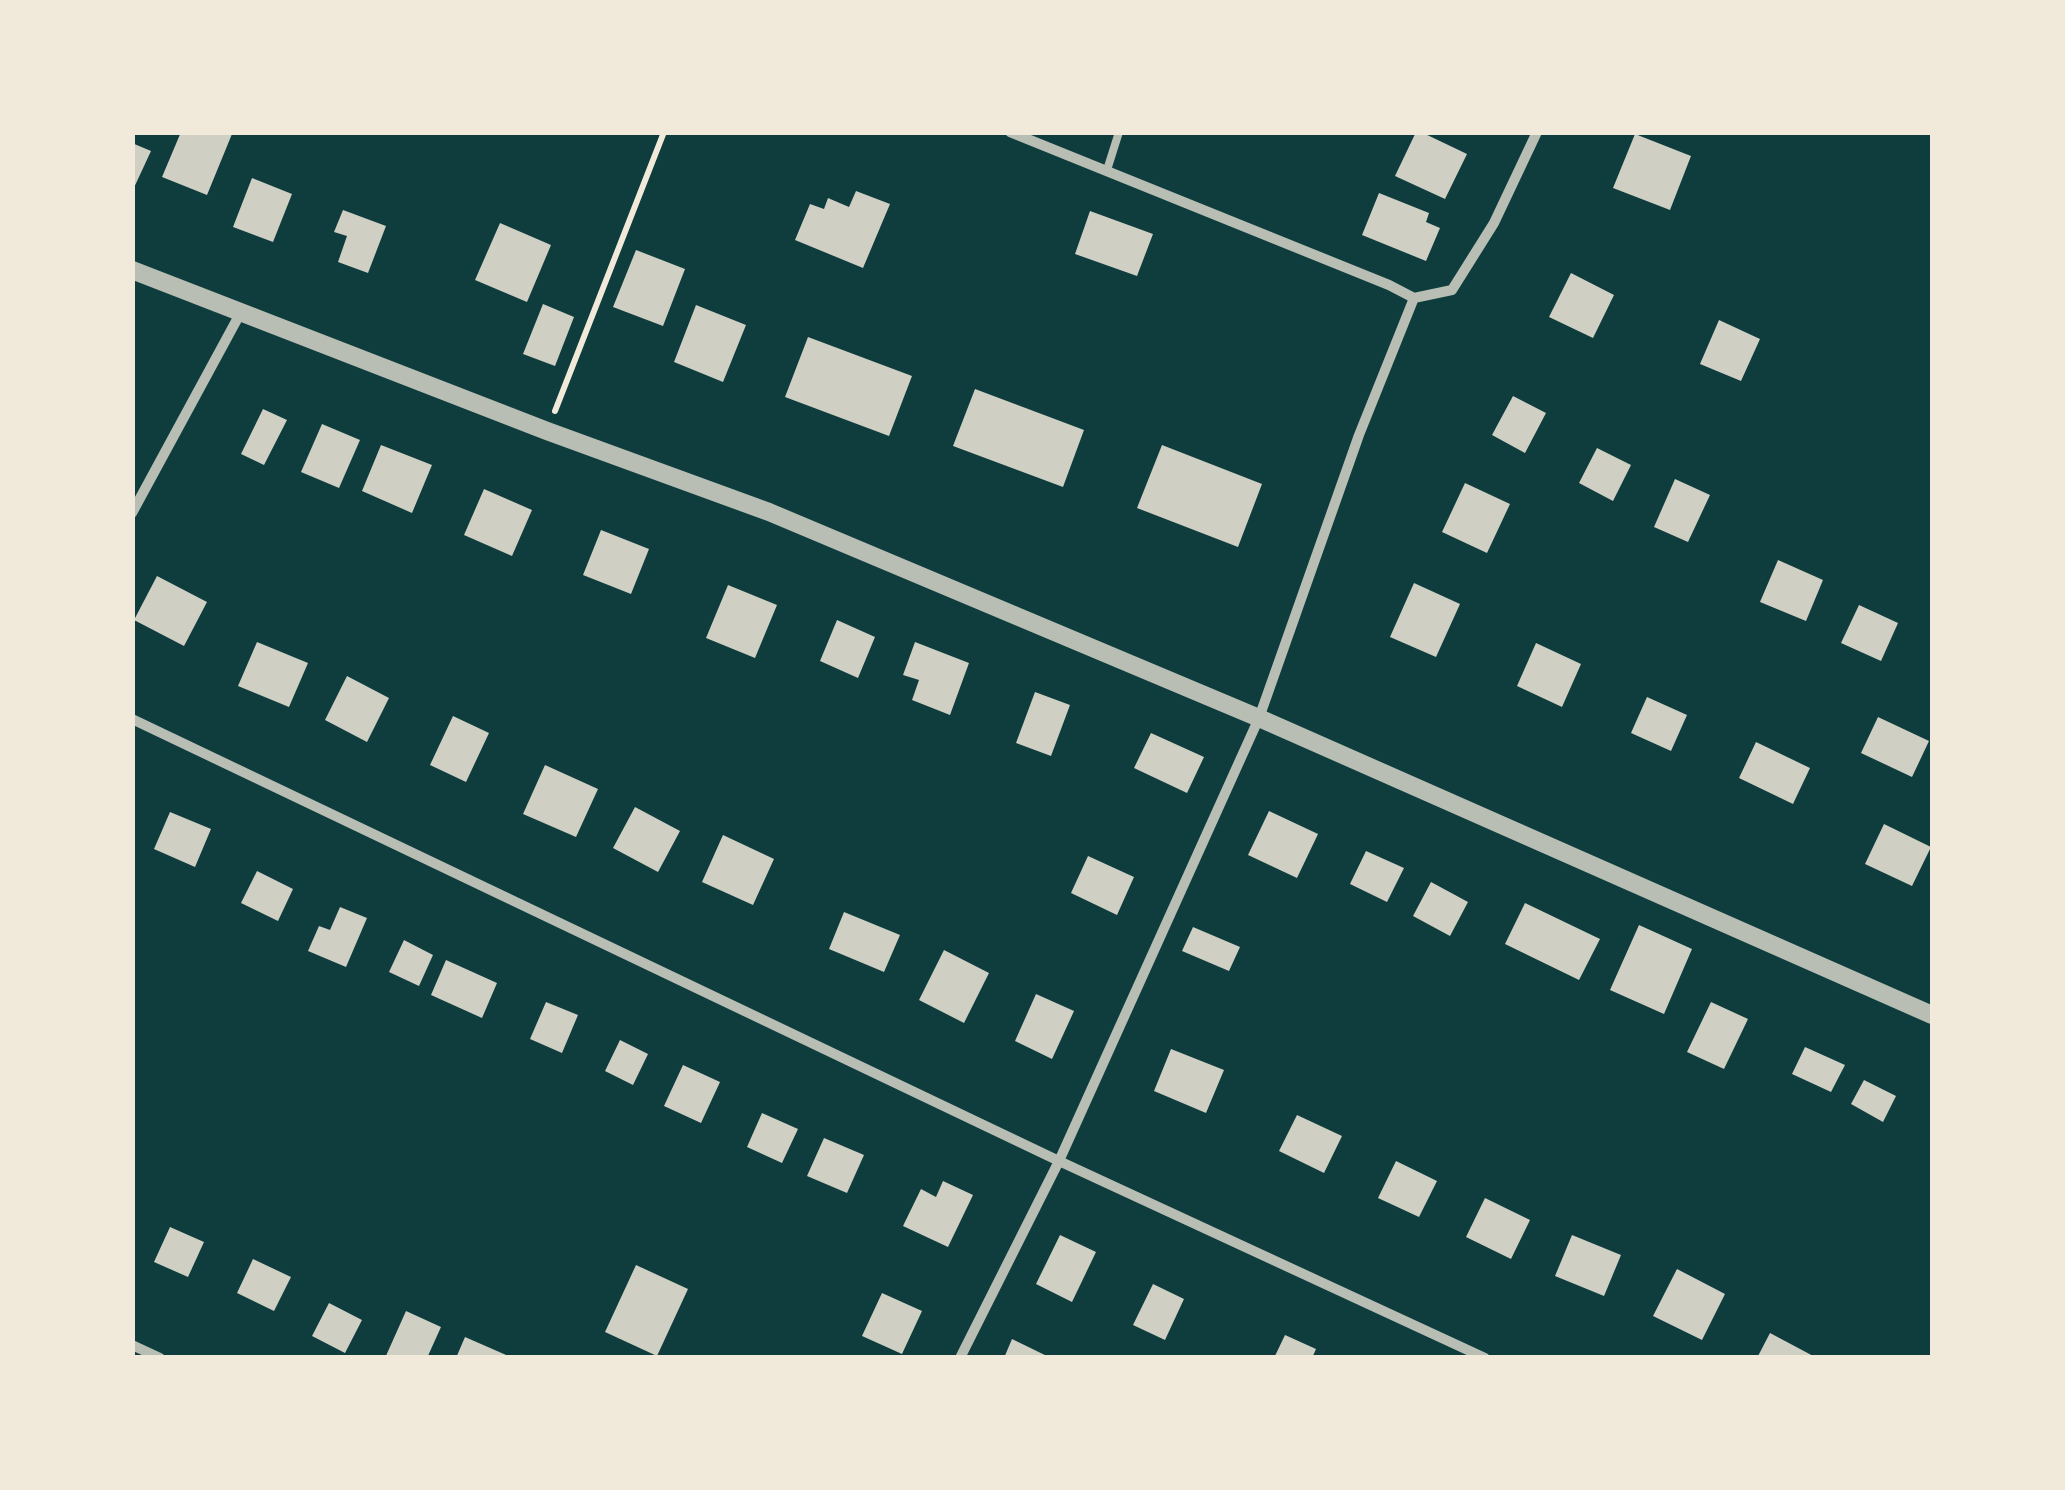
<!DOCTYPE html>
<style>
body{margin:0}
#map{position:relative;width:2065px;height:1490px;overflow:hidden;background:#0f3d3e;font-family:"Open Sans",sans-serif}
canvas{display:block}
.frame{position:absolute;inset:0;border:135px solid #f1e9da;pointer-events:none}
</style>
<div id="map">
<canvas width="2065" height="1490"></canvas>
<div class="frame"></div>
</div>
<script>
const ctx = document.querySelector('canvas').getContext('2d');
ctx.lineJoin = 'round';
function fill(path, color) {
  ctx.fillStyle = color;
  ctx.fill(path, 'evenodd');
}
function strokePath(path, color, width, dash) {
  ctx.strokeStyle = color;
  ctx.lineWidth = width;
  ctx.lineCap = dash ? 'butt' : 'round';
  ctx.setLineDash(dash || []);
  ctx.stroke(path);
}
fill(new Path2D(`
 M181 132 232 134 207 195 162 177Z
 M1416 132H1421L1467 154 1445 199 1395 176Z
 M1635 134 1691 156 1670 210 1613 188Z
 M132 143 151 151 132 192Z
 M252 178 292 194 273 242 233 227Z
 M856 191 890 204 863 268 795 240 810 204 824 209 828 198 849 207Z
 M1379 193 1429 213 1426 222 1440 228 1426 261 1362 235Z
 M343 210 386 226 368 273 338 262 347 236 334 232Z
 M1090 211 1153 234 1137 276 1075 254Z
 M500 223 551 245 527 302 475 280Z
 M636 250 685 269 663 326 613 307Z
 M1571 273 1614 295 1593 338 1549 317Z
 M543 304 574 317 555 366 523 354Z
 M696 305 746 325 723 382 674 362Z
 M1719 320 1760 339 1741 381 1700 364Z
 M808 337 912 376 889 436 785 397Z
 M975 389 1084 430 1063 487 953 446Z
 M1513 396 1546 413 1525 453 1492 435Z
 M263 409 287 420 264 465 241 454Z
 M322 424 360 440 339 488 301 472Z
 M381 445 432 465 412 513 362 491Z
 M1162 445 1262 484 1238 547 1137 508Z
 M1597 448 1631 465 1613 501 1579 483Z
 M1675 479 1710 495 1688 542 1654 527Z
 M1465 483 1510 504 1487 553 1442 532Z
 M484 489 532 510 512 556 464 535Z
 M601 530 649 549 631 594 583 575Z
 M1778 560 1823 580 1806 621 1760 602Z
 M157 576 207 602 184 646 134 620Z
 M1414 583 1460 604 1436 657 1390 637Z
 M728 585 777 605 755 658 706 638Z
 M1859 605 1898 623 1881 661 1841 643Z
 M837 620 875 637 858 678 820 661Z
 M257 642 308 663 289 707 238 686Z
 M915 642 969 663 950 715 912 700 919 680 903 675Z
 M1536 643 1581 664 1562 707 1517 686Z
 M347 676 389 698 367 742 325 720Z
 M1035 692 1070 705 1051 756 1016 743Z
 M1647 697 1687 715 1671 751 1631 733Z
 M453 716 489 733 466 782 430 765Z
 M1878 717 1929 741 1912 777 1861 753Z
 M1151 733 1204 757 1187 793 1134 768Z
 M1756 742 1810 768 1793 804 1739 778Z
 M545 765 598 789 576 837 523 814Z
 M635 807 680 831 658 872 613 848Z
 M1269 811 1318 834 1297 878 1248 855Z
 M170 812 211 829 195 867 154 849Z
 M1884 824 1931 847 1912 886 1865 864Z
 M723 835 774 859 753 905 702 882Z
 M1366 851 1404 868 1387 902 1350 884Z
 M1088 856 1134 877 1117 915 1071 893Z
 M257 871 293 889 278 921 241 903Z
 M1431 882 1468 902 1450 936 1413 916Z
 M1525 903 1600 939 1579 980 1505 944Z
 M340 907 367 918 346 967 308 951 319 926 330 930Z
 M844 912 900 935 884 972 829 949Z
 M1639 925 1692 949 1664 1014 1610 990Z
 M1193 927 1240 947 1229 971 1182 951Z
 M404 940 433 955 419 986 389 972Z
 M944 950 989 973 964 1023 919 1000Z
 M446 960 497 983 482 1018 431 995Z
 M1036 994 1074 1011 1052 1059 1015 1041Z
 M546 1002 578 1015 562 1053 530 1039Z
 M1711 1002 1748 1019 1724 1069 1687 1052Z
 M620 1040 648 1054 633 1085 605 1071Z
 M1805 1047 1845 1065 1831 1092 1792 1074Z
 M1171 1049 1224 1070 1206 1113 1154 1091Z
 M683 1065 720 1082 701 1123 664 1106Z
 M1864 1080 1896 1096 1883 1122 1851 1104Z
 M762 1113 798 1129 782 1163 747 1147Z
 M1297 1115 1342 1136 1324 1173 1279 1151Z
 M824 1138 864 1155 847 1193 807 1176Z
 M1396 1161 1437 1181 1419 1217 1378 1198Z
 M943 1181 973 1195 948 1247 903 1226 921 1189 936 1197Z
 M1485 1198 1530 1220 1511 1259 1466 1237Z
 M170 1227 204 1242 188 1277 154 1262Z
 M1060 1235 1096 1252 1072 1302 1036 1284Z
 M1572 1235 1621 1255 1604 1296 1555 1276Z
 M253 1259 291 1277 274 1311 237 1293Z
 M636 1265 688 1289 657 1356 605 1332Z
 M1677 1269 1725 1294 1702 1340 1653 1316Z
 M1153 1284 1184 1299 1165 1340 1133 1325Z
 M882 1293 922 1311 902 1354 862 1336Z
 M329 1303 362 1320 345 1353 312 1336Z
 M406 1311 441 1327 427 1358H385Z
 M1770 1333 1817 1358H1757Z
 M1285 1335 1316 1349 1312 1358H1274Z
 M465 1337 513 1358H456Z
 M1012 1339 1051 1358H1004Z`), '#cfcfc3');
strokePath(new Path2D(`
 M555 411 664 132`), '#f1e9da', 6);
strokePath(new Path2D(`
 M1107 170 1119 132`), '#b8beb3', 8);
strokePath(new Path2D(`
 M1010 132 1389 285 1414 298
 M1414 298 1452 290 1494 223 1537 132
 M132 513 241 312
 M132 719 1059 1161 1485 1358
 M132 1345 160 1358
 M960 1358 1059 1161 1259 718 1359 435 1414 298`), '#b8beb3', 10);
strokePath(new Path2D(`
 M132 270 547 431 769 512 1259 718 1932 1015`), '#b8beb3', 18);
</script>
